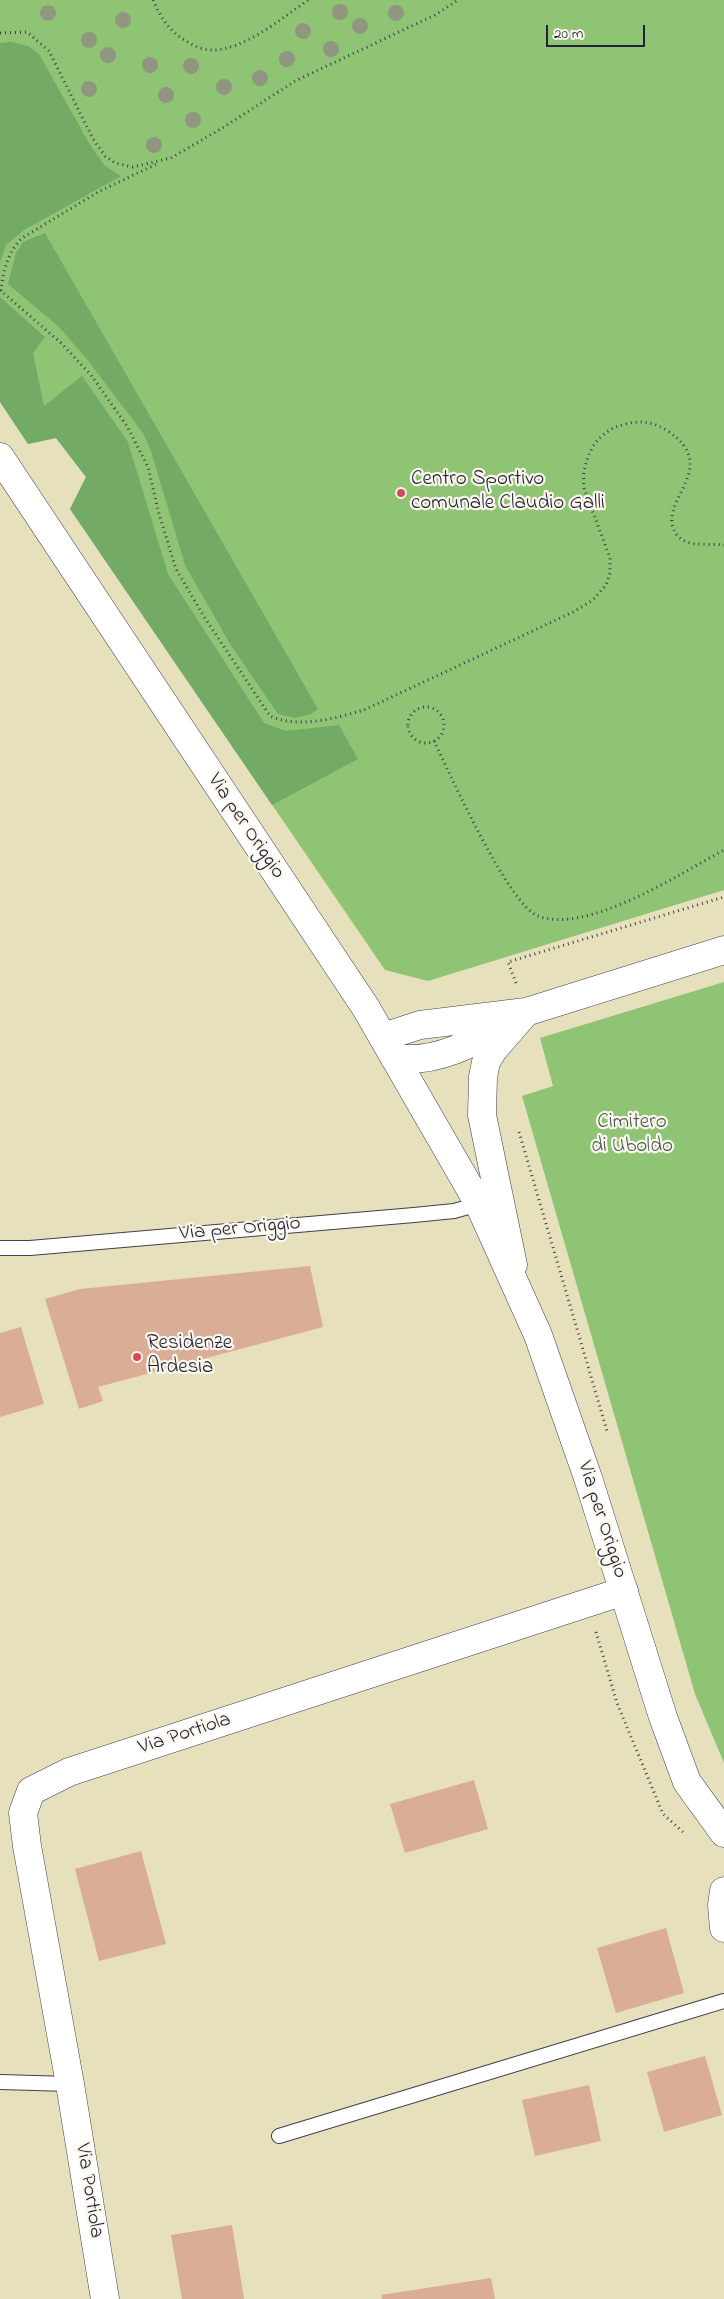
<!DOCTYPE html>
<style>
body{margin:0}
#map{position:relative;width:724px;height:2299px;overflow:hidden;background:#e7e0bd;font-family:"Indie Flower",sans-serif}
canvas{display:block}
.scale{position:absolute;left:546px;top:25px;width:99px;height:22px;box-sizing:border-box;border:2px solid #22223b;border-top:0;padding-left:6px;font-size:15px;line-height:18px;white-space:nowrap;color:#22223b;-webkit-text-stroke:4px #fbf7ec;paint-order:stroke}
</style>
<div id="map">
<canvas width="724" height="2299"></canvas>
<div class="scale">20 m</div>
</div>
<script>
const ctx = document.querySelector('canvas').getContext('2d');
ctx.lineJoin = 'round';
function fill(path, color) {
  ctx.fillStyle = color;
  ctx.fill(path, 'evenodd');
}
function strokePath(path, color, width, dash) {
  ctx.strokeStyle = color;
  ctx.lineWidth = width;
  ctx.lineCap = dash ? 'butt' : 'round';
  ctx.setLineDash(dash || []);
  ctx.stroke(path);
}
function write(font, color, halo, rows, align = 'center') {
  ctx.font = font + ' "Indie Flower",sans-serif';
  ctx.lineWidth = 4.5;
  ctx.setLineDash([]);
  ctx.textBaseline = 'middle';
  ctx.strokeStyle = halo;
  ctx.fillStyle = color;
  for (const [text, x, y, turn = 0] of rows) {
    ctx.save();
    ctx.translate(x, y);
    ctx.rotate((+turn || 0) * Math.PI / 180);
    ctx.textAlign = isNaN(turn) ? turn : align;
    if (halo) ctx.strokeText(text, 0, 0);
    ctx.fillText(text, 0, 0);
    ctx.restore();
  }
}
fill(new Path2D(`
 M0 0H724V890L428 981 385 970 70 509 86 477 56 438 28 444 0 402Z
 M724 982V1763L695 1694 522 1096 553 1086 540 1038Z`), '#8fc475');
fill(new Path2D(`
 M11 42 28 46 39 54 89 143 104 165 121 176 24 230 6 245 0 262V43Z
 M45 233 318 709 311 714 295 718 278 714 230 644 185 565 151 451 143 433 86 358 58 326 8 284 16 253 23 242Z
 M0 297 45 337 33 353 44 406 82 376 128 442 168 574 264 723 286 731 339 725 358 759 272 805 70 509 86 477 56 438 28 444 0 402Z`), '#73aa66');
fill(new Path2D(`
 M310 1266 323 1327 98 1387 103 1401 79 1409 45 1299 80 1289Z
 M21 1327 44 1404 0 1417V1333Z
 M474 1780 488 1829 405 1853 390 1804Z
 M141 1851 166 1944 99 1961 75 1869Z
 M666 1928 684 1993 616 2013 597 1948Z
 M705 2056 722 2115 664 2132 647 2072Z
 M589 2085 601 2141 535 2156 522 2100Z
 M232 2225 244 2299H182L171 2235Z
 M491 2278 495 2299H382L381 2295Z`), '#daad97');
const lane = new Path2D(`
 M0 1248H30L414 1215 454 1211 479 1204
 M0 2082 70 2084
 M279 2136 724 2001`);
const street = new Path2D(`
 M383 1037 420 1025 526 1012 724 950
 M395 1058C436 1064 473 1043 507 1023
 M513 1265 482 1115 483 1077 486 1062 493 1050 526 1012
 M724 1891 722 1905 724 1928
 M105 2299 70 2084 27 1846 23 1813 31 1791 69 1772 624 1591`);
const secondary = new Path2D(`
 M0 457 366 1008 479 1204 538 1335 588 1478 663 1717 687 1782 724 1833`);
strokePath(lane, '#403e4e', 16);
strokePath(street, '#403e4e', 29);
strokePath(secondary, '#403e4e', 29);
strokePath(new Path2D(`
 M153 0C161 18 169 31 186 41 193 45 202 50 211 50 243 51 282 18 308 0
 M0 33 27 32 49 51 93 139 105 156 115 163 133 167 171 158 224 127 295 81 435 15 458 0
 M0 290 61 343 91 375 127 426 148 467 159 514 176 569 203 615 270 716C299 729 336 718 364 710L573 612 593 600 606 585 610 573V558L584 488C582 473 586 458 594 445 602 434 612 427 625 424 641 420 654 422 668 431 724 469 653 502 677 535 687 548 710 543 724 545
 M1 291C3 271 8 252 22 238L100 191 159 163
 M408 725a18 18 0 1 1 36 0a18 18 0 1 1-36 0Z
 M434 741C450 774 508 904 538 916 587 935 681 873 724 850
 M516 983 508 962 724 897
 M519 1132 607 1431
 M596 1632 617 1703 663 1814 683 1832`), '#403e4e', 3, [1, 4]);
strokePath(lane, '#fff', 14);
strokePath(street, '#fff', 28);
strokePath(secondary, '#fff', 28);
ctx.fillStyle = '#909780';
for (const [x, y] of [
 [340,12],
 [48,13],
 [396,13],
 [123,20],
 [360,26],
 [303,31],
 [89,40],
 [331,49],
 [108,55],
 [287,59],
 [150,65],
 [191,66],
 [260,78],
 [224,87],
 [89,89],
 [166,95],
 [193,120],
 [154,145]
]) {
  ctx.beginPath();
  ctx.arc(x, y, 8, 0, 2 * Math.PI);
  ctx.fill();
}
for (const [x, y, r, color] of [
 [401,493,5,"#d1495b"],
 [137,1357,5,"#d1495b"]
]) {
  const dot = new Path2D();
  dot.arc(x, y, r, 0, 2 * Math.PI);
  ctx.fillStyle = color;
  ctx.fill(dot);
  strokePath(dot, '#fbf7ec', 2);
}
write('21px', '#22223b', '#fbf7ec', [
 ["Centro Sportivo",411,481],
 ["comunale Claudio Galli",411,505],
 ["Residenze",147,1345],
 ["Ardesia",147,1369]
], 'left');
write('21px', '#22223b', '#fbf7ec', [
 ["Via per Origgio",245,827,56],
 ["Via per Origgio",240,1230,-5],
 ["Via per Origgio",601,1520,72],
 ["Via Portiola",185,1735,-18],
 ["Via Portiola",88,2191,81]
]);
write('21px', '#485b4f', '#fbf7ec', [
 ["Cimitero",632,1124],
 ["di Uboldo",632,1148]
]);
</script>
